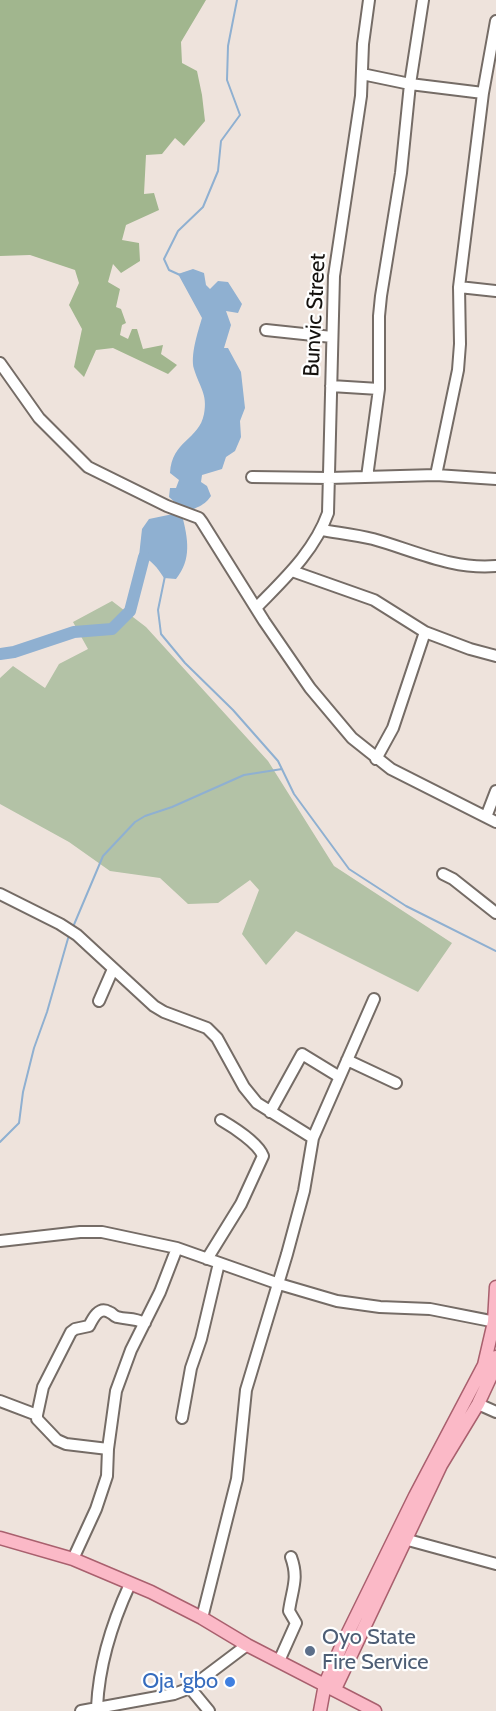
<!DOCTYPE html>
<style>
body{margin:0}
canvas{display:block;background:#eee3dc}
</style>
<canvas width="496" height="1711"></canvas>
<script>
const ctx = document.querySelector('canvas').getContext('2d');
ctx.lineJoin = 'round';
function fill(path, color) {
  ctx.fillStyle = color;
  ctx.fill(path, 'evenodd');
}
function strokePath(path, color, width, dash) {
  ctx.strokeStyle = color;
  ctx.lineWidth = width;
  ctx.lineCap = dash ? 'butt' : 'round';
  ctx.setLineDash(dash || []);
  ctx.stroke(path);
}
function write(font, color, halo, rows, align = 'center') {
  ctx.font = font + ' Cabin,sans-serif';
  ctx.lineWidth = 4.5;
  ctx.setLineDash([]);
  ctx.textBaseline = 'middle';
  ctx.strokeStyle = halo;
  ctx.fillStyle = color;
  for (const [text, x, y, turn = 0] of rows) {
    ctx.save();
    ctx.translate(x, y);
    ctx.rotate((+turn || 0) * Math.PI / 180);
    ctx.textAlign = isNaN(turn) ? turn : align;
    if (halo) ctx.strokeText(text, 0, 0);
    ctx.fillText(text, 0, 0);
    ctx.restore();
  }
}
fill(new Path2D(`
 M112 601 146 627 268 761 334 866 452 943 418 992 296 931 266 965 242 934 259 890 250 880 218 903 188 904 160 878 110 871 69 842 0 804V678L13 666 45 688 59 664 88 649 73 622Z`), '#b3c2a6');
fill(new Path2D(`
 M0 0H206L181 42 182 63 197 71 202 95 205 121 184 146 175 138 162 154 146 155 144 194 154 193 159 210 126 225 122 240 139 243 140 261 121 273 113 264 108 282 120 289 116 307 121 309 126 323 122 325 120 335 128 339 132 329H137L143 349 163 345 161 354 177 365 168 374 113 348 96 350 84 377 74 367 82 329 69 305 79 283 75 270 30 255 0 256Z`), '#a1b68e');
fill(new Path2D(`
 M193 269 204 273 206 285 210 289 218 281 228 282 242 304 238 313 226 311 231 325 224 348H228L241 372 245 408 240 421 241 437 235 451 226 457 222 469 202 475 201 482 207 486 211 496C203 508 194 507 182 515 188 539 192 559 176 579L164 578C158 569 151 558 139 556L142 529 149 519 173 514 177 504 169 497 170 488H176L179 480 170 473C172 440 199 440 204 414 208 394 199 386 194 369 190 356 198 331 202 318L178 274Z`), '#8fb0d1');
strokePath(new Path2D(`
 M180 275 169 270 164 259 178 231 203 207 218 171 221 141 240 115 227 80 228 46 237 0
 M165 576 158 610 161 634 185 663 233 710 278 761 294 794 349 869 406 906 496 951
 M73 927 103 856 135 822 145 816 172 807 244 775 282 769
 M0 1142 19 1123 23 1092 34 1048 47 1012 69 935`), '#8fb0d1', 2);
strokePath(new Path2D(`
 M0 654 14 652 74 632 112 629 130 611 144 557`), '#8fb0d1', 12);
const minor = new Path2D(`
 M362 74 410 84 483 93
 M459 287 496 291
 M266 330 332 337
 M0 363 39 418 88 467 167 506 199 518 202 522 264 621 310 688 352 738 391 769 496 822
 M331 386 379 389
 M436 475 458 370 460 344 459 287 483 93 496 21
 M252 477 329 478 436 475 496 479
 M367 477 379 389V316L381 296 401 173 410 84 423 0
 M322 530C339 533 356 535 373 539 413 550 453 570 496 566
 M292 571 374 600 425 632 470 649 496 656
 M256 608C284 579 314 552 328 513L334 276 361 96 363 44 369 0
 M376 759 393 728 425 632
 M486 817 496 791
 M443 874 453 879 496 913
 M0 894 60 924 77 935 154 1006 164 1012 207 1028 217 1038 244 1087 257 1103 313 1138 304 1191 287 1254 246 1390 237 1479 202 1618
 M99 1001 113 969
 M347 1060 396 1083
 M270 1112 302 1054 338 1076
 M313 1138 374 999
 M0 1241 80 1232H102L177 1248 279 1284 337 1301 380 1307 430 1309 496 1322
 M207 1259 241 1204 263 1156C258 1143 233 1127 221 1120
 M0 1401 37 1415V1419L57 1440 66 1444 108 1449
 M478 1404 496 1412
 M37 1415 43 1387 71 1332 75 1329 89 1326C93 1318 99 1306 109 1312 114 1314 112 1315 117 1317 129 1320 132 1317 145 1323
 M182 1418 191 1368 201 1339 219 1263
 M408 1540 496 1564
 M73 1559 96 1509 107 1476 108 1449 116 1391 131 1350 160 1292 177 1248
 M279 1661 296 1623 289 1611C292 1589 299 1579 291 1557
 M190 1688 209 1711
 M97 1707C99 1664 112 1623 130 1584
 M81 1711 174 1694 190 1688 247 1645`);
const major = new Path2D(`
 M0 1538 73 1559 151 1592 202 1618 247 1645 375 1711
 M335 1689 441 1465 478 1404 491 1376 496 1357
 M320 1711 325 1684 341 1647 415 1496 484 1365 494 1322 496 1287`);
strokePath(minor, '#756c66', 14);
strokePath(major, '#a9606e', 15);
strokePath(minor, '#fff', 10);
strokePath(major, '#fbb9c7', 12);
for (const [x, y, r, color] of [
 [310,1651,6,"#5c6f8a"],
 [230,1682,6,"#3f7fe0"]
]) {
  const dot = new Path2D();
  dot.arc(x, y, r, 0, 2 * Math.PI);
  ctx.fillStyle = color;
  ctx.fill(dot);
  strokePath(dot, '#fff', 2);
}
write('22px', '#14110e', '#fff', [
 ["Bunvic Street",315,315,-87]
]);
write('22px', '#4e5e75', '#fff', [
 ["Oyo State",322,1638],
 ["Fire Service",322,1663]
], 'left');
write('22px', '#366cbe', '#fff', [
 ["Oja 'gbo",218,1682]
], 'right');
</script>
